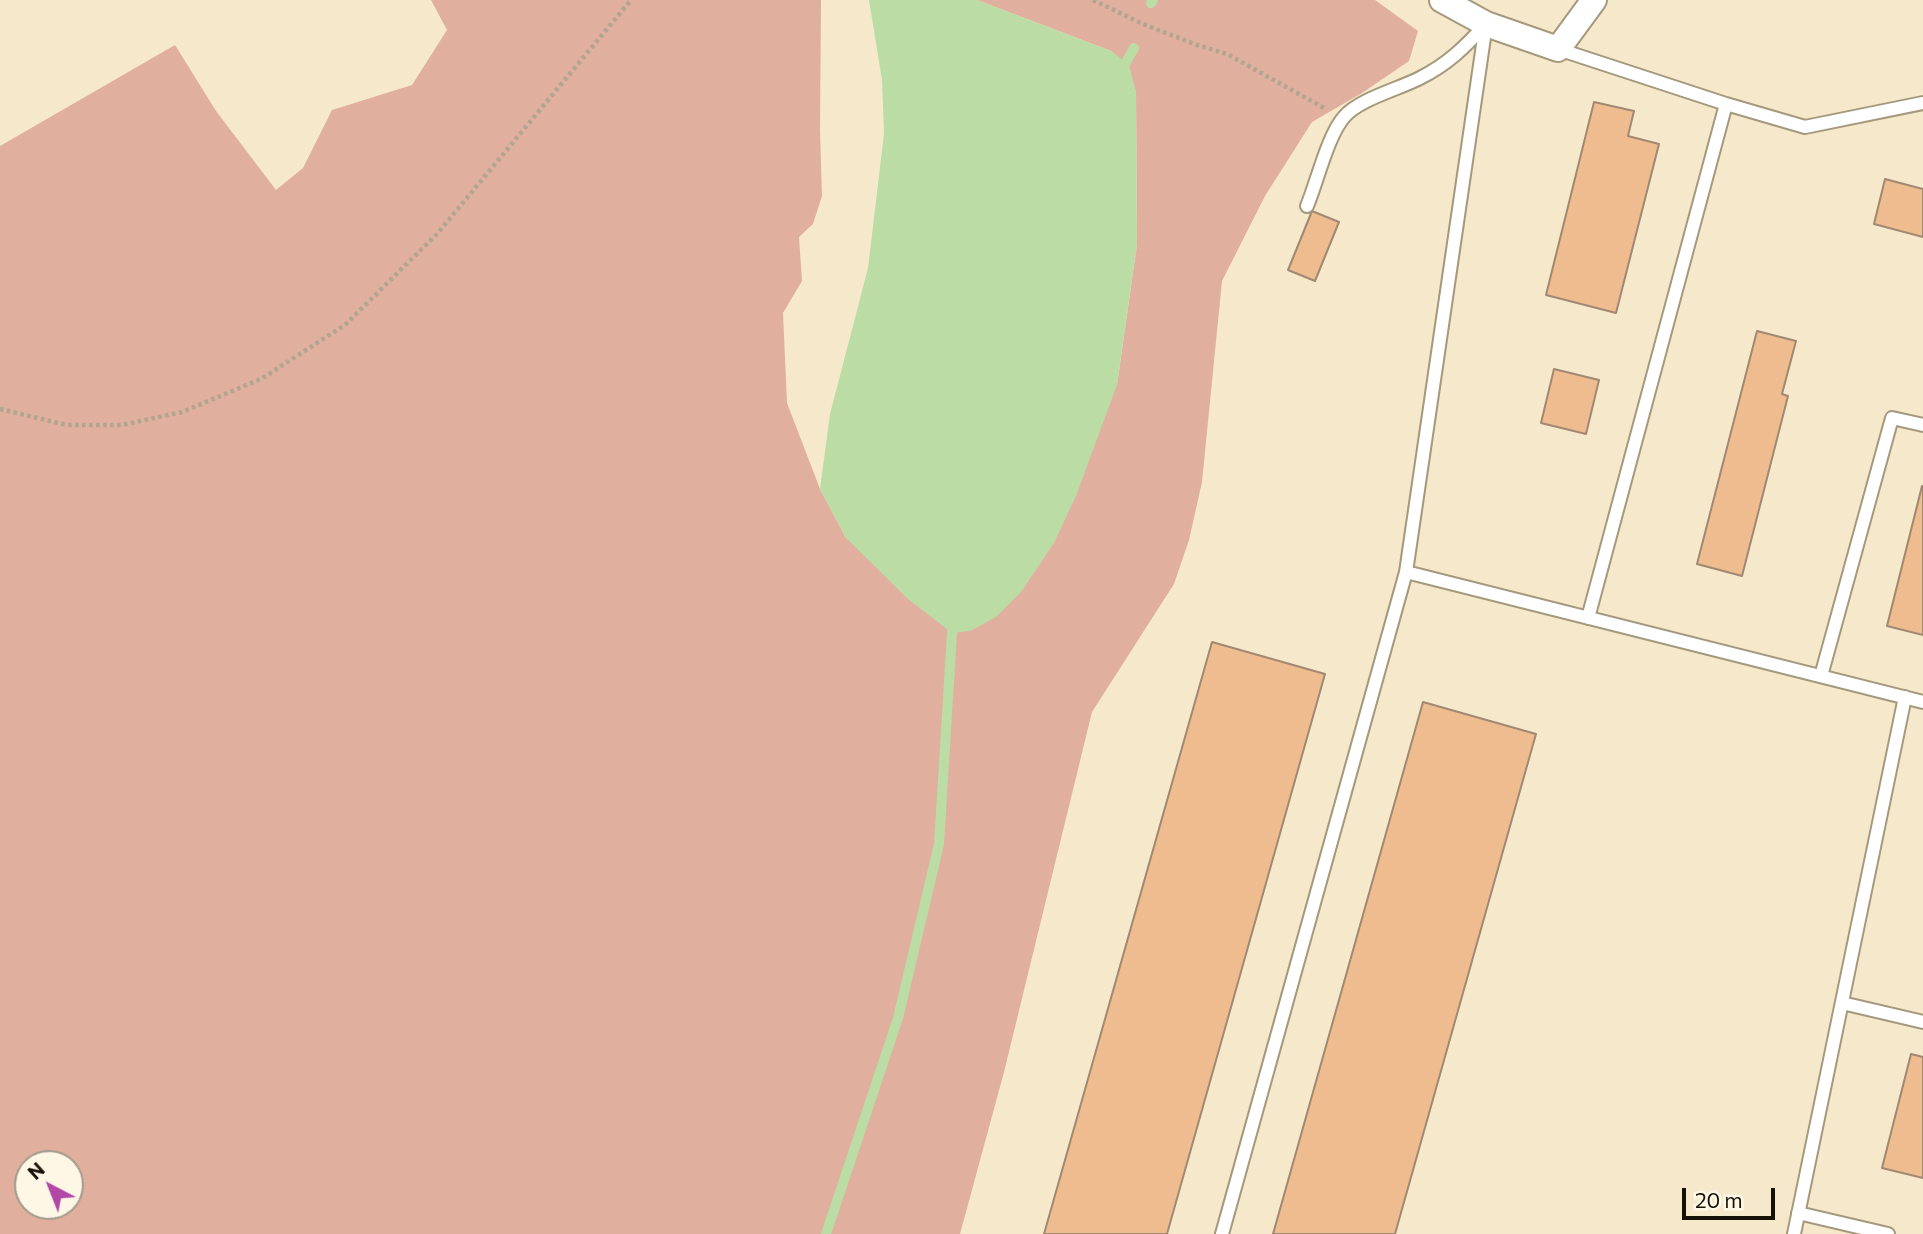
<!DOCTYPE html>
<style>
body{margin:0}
#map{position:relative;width:1923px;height:1234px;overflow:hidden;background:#f6e9cb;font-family:Commissioner,sans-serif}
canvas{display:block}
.north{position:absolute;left:14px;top:1150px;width:70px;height:70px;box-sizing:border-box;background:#fff7e5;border:2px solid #a29b8c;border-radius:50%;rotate:318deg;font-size:19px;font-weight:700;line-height:28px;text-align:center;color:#161107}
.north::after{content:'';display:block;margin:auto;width:24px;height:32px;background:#b147a7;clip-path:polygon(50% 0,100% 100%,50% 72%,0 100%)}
.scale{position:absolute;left:1682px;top:1188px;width:93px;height:32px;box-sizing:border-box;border:4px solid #161107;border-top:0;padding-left:9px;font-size:21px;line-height:24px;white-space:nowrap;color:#161107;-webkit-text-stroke:5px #fff7e5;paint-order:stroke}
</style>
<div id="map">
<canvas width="1923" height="1234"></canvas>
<div class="north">N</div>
<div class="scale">20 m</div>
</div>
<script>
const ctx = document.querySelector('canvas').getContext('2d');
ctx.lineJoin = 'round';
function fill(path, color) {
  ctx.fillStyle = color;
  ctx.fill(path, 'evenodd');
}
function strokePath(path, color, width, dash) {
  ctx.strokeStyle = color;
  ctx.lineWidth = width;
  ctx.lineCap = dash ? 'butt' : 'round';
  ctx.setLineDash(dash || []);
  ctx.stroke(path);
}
fill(new Path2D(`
 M431 0H821L820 130 822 196 813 224 799 237 802 281 783 313 787 403 820 489 846 538 1117 385 1137 244 1136 92 1125 64 1111 51 977 0H1375L1418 31 1409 61 1362 93 1312 122 1265 196 1222 281 1202 482 1189 540 1174 584 1092 712 1004 1072 960 1234H0V146L175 45 216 111 276 190 303 168 332 110 412 85 447 30ZM28 1164H70V1206H28Z`), '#e1af9d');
fill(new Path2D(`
 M869 0H977L1111 51 1129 65 1136 92 1137 244 1117 385 1076 496 1054 543 1021 592 996 617 970 631 952 633 908 599 846 538 820 489 830 414 868 268 884 134 882 80Z`), '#bbdca4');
strokePath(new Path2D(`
 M1151 3 1153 0
 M1120 73 1134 48
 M826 1234 898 1018 939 844 952 633 955 622`), '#bbdca4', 10);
const building = new Path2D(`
 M1594 102 1634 111 1628 136 1659 144 1616 313 1546 295Z
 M1885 179 1923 189V237L1874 224Z
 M1312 211 1339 222 1315 281 1288 270Z
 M1757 331 1796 341 1782 394 1788 396 1742 576 1697 564Z
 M1554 369 1599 380 1586 434 1541 423Z
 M1922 486H1923V635L1887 626Z
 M1212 642 1325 674 1167 1234H1044Z
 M1423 702 1536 734 1395 1234H1273Z
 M1911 1054 1923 1057V1178L1882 1168Z`);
fill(building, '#eebc8e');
strokePath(building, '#a08873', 2);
const lane = new Path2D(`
 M1558 49 1726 104 1805 127 1923 103
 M1406 572 1923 702
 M1588 618 1726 104
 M1821 676 1892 418 1923 425
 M1842 1003 1923 1022
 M1798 1213 1888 1234
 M1222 1234 1406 572 1486 24C1465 47 1448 64 1420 78 1399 89 1359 99 1344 117 1328 135 1317 182 1307 206
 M1794 1234 1905 697`);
const street = new Path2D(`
 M1442 0 1486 24 1558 49 1594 0`);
strokePath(lane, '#a5997d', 16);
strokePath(street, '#a5997d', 28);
strokePath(new Path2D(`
 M1093 0 1143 24 1197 45 1227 54 1326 109
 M0 409 67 425H122L182 412 261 379 345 325 437 234 631 0`), '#b0a58e', 4.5, [3.5, 3.5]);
strokePath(lane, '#fff', 12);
strokePath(street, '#fff', 24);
</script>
